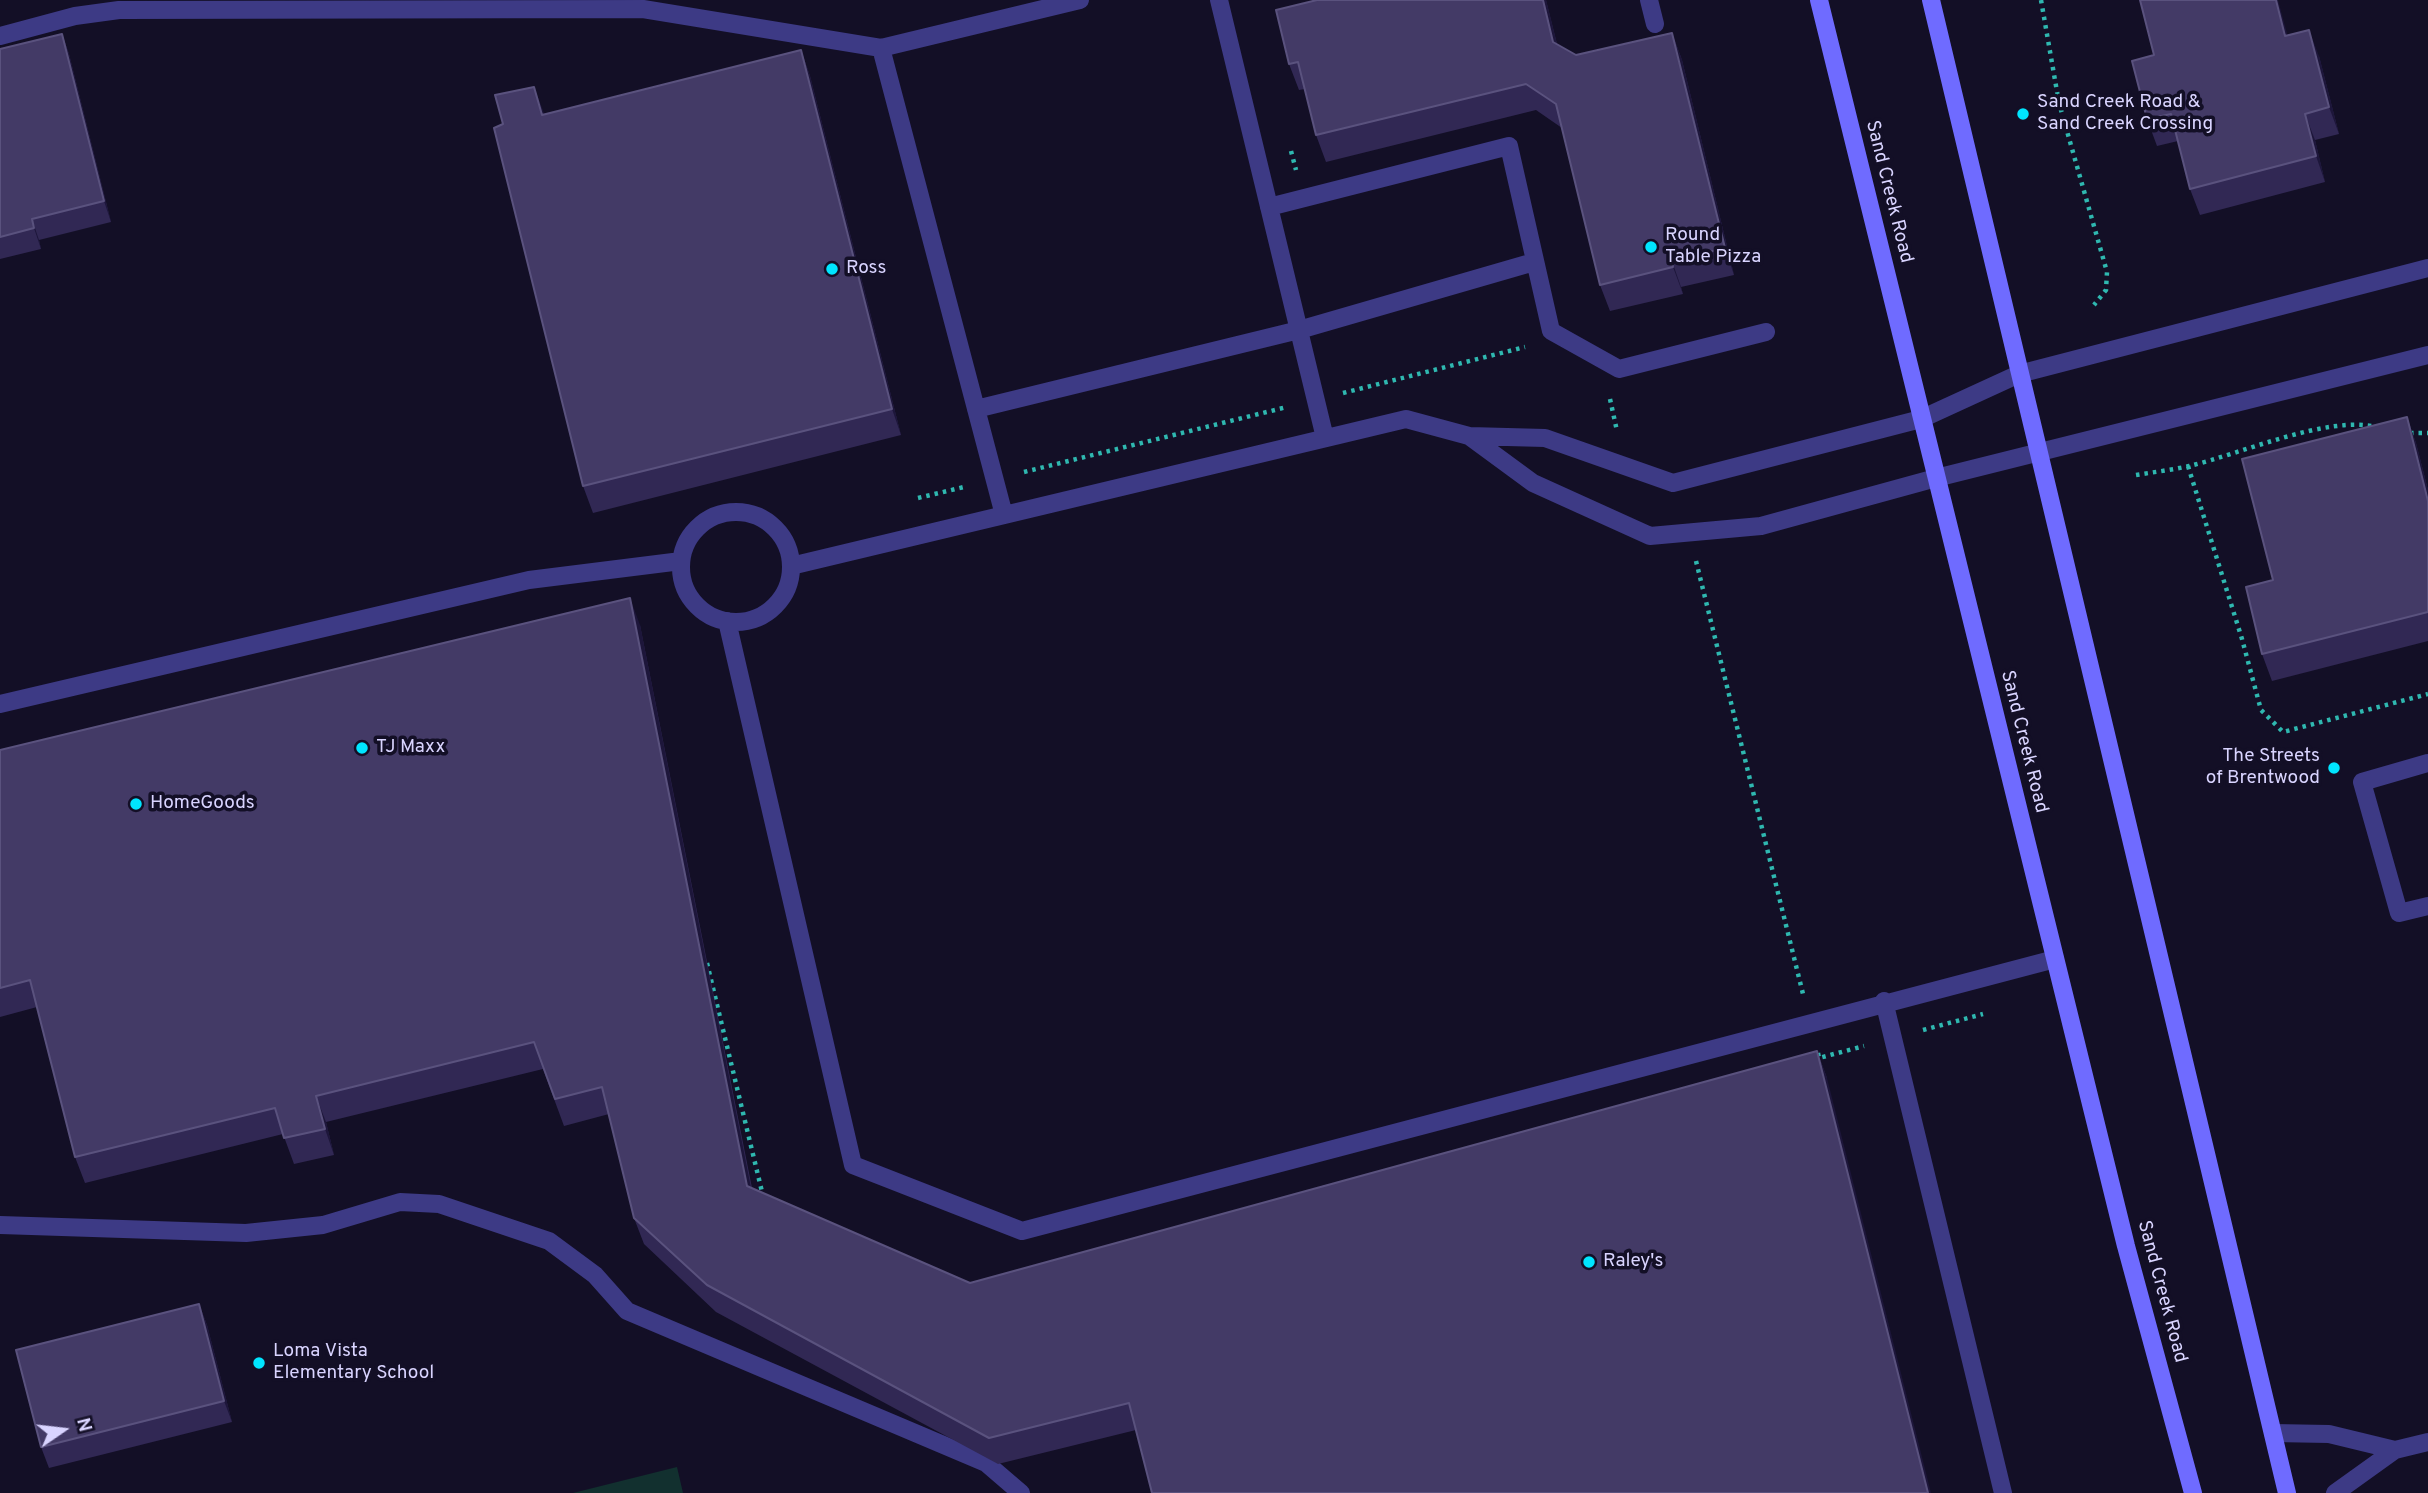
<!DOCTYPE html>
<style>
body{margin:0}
#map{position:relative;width:2428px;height:1493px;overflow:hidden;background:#130f26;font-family:Overpass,sans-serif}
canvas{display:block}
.north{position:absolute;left:28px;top:1395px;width:70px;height:70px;-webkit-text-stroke:5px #130f26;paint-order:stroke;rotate:76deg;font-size:19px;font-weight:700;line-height:28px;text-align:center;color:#d9d4ff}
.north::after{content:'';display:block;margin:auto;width:24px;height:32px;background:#d9d4ff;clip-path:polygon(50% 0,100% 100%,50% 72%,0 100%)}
</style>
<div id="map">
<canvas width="2428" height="1493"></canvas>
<div class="north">N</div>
</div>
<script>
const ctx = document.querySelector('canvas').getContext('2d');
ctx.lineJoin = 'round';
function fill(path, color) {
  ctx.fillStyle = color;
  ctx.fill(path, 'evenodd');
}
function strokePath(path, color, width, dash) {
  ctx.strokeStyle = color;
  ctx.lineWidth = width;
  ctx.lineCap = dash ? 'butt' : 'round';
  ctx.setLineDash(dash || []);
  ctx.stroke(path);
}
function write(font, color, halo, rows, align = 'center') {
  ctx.font = font + ' Overpass,sans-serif';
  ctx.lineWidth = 7;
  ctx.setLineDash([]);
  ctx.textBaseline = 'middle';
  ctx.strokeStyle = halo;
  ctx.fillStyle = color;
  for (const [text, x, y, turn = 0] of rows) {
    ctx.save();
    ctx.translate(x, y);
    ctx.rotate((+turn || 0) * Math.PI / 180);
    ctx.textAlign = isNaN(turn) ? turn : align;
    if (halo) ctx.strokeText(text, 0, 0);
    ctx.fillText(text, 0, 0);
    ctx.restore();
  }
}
fill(new Path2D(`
 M677 1467 683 1493H573Z`), '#12302f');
strokePath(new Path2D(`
 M2041 0 2059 103 2107 272 2106 290 2094 305
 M1291 151 1296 170
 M1343 393 1525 347
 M1610 399 1617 431
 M2410 433H2428
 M2188 466 2242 639 2261 710 2283 732 2428 694
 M1024 472 1287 407
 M2136 475C2154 472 2172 470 2189 466 2241 454 2327 415 2377 427
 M918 498 964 487
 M1696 561 1803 994
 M707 963 763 1196
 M1923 1030 1983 1014
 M1818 1053 1819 1058 1864 1046`), '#2fb8b0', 4.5, [3.5, 5]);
strokePath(new Path2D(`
 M1219 0 1325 438
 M1649 0 1655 24
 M0 36 75 16 119 10 643 9 881 48 1080 0
 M881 48 1004 515
 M1269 207 1509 146 1551 331 1619 369 1766 332
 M976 409 1299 330 1534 262
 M1469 436 1533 483 1650 536 1761 526 1936 478 2428 355
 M681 567a55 55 0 1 1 110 0a55 55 0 1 1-110 0Z
 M791 566 1406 419 1469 436 1545 438 1673 483 1921 419 2019 374 2428 268
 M727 621 853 1165 1022 1231 2055 959
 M0 704 529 580 681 561
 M2428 763 2362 782 2399 913 2428 906
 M1884 1001 2003 1493
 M0 1225 246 1233 323 1225 400 1202 439 1204 549 1241 595 1275 627 1311 986 1463 1021 1493
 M2273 1433 2329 1434 2395 1450
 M2335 1493 2395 1450 2428 1442`), '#3d3a85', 18);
strokePath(new Path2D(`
 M1819 0 2126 1246 2193 1493
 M1931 0 2287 1493`), '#6f6bff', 18);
fill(new Path2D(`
 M1317 0H1546L1557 44 1576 55 1672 33 1682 60 1734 275 1681 287 1683 294 1610 311 1600 285 1562 128 1536 110 1326 162 1316 135 1305 89 1299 90 1289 64Z
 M62 34 69 54 111 222 39 240 41 249 0 259V49Z
 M2288 35 2319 56 2339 134 2315 140 2325 182 2200 215 2190 189 2178 141 2157 146 2147 119Z
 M801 50 810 76 901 435 593 513 583 486 544 114Z
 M2407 417 2416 443 2428 490V641L2272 681 2262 654Z
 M640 625 752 1188 970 1283 1817 1051 1827 1078 1136 1430 998 1464 716 1312 644 1244 634 1218 609 1114 564 1126 543 1069 326 1122 334 1155 294 1164 283 1134 85 1183 75 1157 37 1007 0 1017V750Z
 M199 1304 207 1325 232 1422 49 1468 41 1447Z`), '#312854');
fill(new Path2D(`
 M1543 0H1546L1563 68 1553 42Z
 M2276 0H2278L2295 63 2285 36Z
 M2309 30 2319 56 2339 134 2329 107Z
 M1672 33 1682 60 1734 275 1725 248Z
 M62 34 69 54 111 222 104 201Z
 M801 50 810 76 901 435 892 409Z
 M534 87 544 113 552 141 542 115Z
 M2305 114 2315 140 2325 182 2316 156Z
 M32 219 39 240 41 249 34 228Z
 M1672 261 1681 287 1683 294 1673 267Z
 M2407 417 2416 443 2428 490V501Z
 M630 598 640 625 756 1213 747 1186Z
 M1817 1051 1827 1078 1931 1493H1928Z
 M316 1096 326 1122 334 1155 325 1129Z
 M199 1304 207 1325 232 1422 224 1401Z`), '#1d163a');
const building = new Path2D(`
 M1317 0H1543L1553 42 1576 55 1672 33 1725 248 1672 261 1673 267 1600 285 1556 104 1526 84 1316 135 1298 62 1289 64 1276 10Z
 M2140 0H2276L2285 36 2309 30 2329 107 2305 114 2316 156 2190 189 2171 114 2147 119 2132 61 2154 55Z
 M62 34 104 201 32 219 34 228 0 237V49Z
 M801 50 892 409 583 486 494 128 503 124 495 95 534 87 542 115Z
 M2407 417 2428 501V612L2262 654 2246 587 2273 580 2242 459Z
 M630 598 747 1186 970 1283 1817 1051 1928 1493H1152L1129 1403 989 1438 707 1285 634 1218 602 1087 555 1099 534 1042 316 1096 325 1129 284 1138 275 1108 75 1157 30 980 0 988V750Z
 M199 1304 224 1401 41 1447 16 1350Z`);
fill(building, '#433a66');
strokePath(building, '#5a527e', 2);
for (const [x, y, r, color] of [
 [2023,114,7,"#00e5ff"],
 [1651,247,7,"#00e5ff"],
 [832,269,7,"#00e5ff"],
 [362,748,7,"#00e5ff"],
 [2334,768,7,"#00e5ff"],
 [136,804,7,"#00e5ff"],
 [1589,1262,7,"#00e5ff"],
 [259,1363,7,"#00e5ff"]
]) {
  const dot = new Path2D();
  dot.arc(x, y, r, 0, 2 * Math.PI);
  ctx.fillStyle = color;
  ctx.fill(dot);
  strokePath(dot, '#130f26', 2.5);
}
write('19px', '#d9d4ff', '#130f26', [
 ["Sand Creek Road &",2037,103],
 ["Sand Creek Crossing",2037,125],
 ["Round",1665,236],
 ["Table Pizza",1665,258],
 ["Ross",846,269],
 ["TJ Maxx",376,748],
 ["The Streets",2320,757,"right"],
 ["of Brentwood",2320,779,"right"],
 ["HomeGoods",150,804],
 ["Raley's",1603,1262],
 ["Loma Vista",273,1352],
 ["Elementary School",273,1374]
], 'left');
write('19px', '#d9d4ff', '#130f26', [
 ["Sand Creek Road",1888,192,76],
 ["Sand Creek Road",2023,742,76],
 ["Sand Creek Road",2161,1292,75]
]);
</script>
